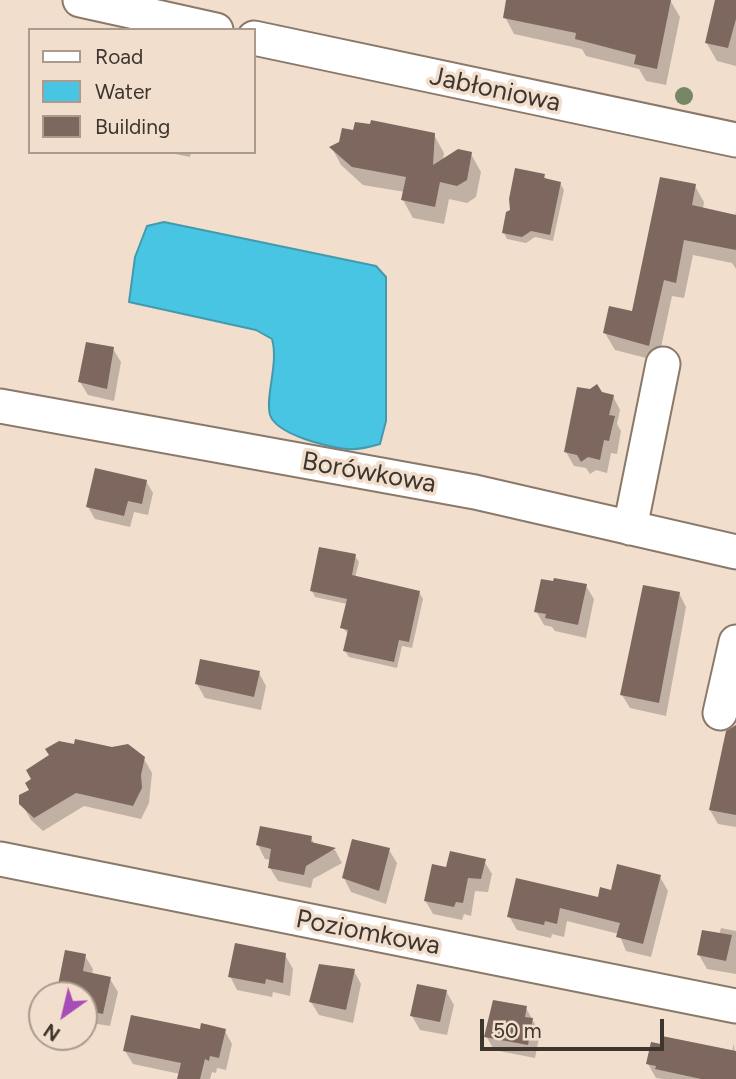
<!DOCTYPE html>
<meta charset="utf-8">
<style>
body{margin:0}
#map{position:relative;width:736px;height:1079px;overflow:hidden;background:#f2decd;font-family:Figtree,sans-serif}
canvas{display:block}
.legend{position:absolute;left:28px;top:28px;width:228px;height:126px;box-sizing:border-box;background:#f2decd;border:2px solid #aa9b8e;margin:0;padding:9px 12px;list-style:none;font-size:21px;color:#3d362f}
.legend li{display:flex;align-items:center;gap:14px;height:35px}
.legend b{width:35px;border:2px solid #aa9b8e}
.north{position:absolute;left:28px;top:981px;width:70px;height:70px;box-sizing:border-box;background:#f2decd;border:2px solid #aa9b8e;border-radius:50%;rotate:214deg;font-size:19px;font-weight:700;line-height:28px;text-align:center;color:#3d362f}
.north::after{content:'';display:block;margin:auto;width:24px;height:32px;background:#a74db8;clip-path:polygon(50% 0,100% 100%,50% 72%,0 100%)}
.scale{position:absolute;left:480px;top:1019px;width:184px;height:32px;box-sizing:border-box;border:4px solid #3d362f;border-top:0;padding-left:9px;font-size:21px;line-height:24px;white-space:nowrap;color:#3d362f;-webkit-text-stroke:5px #f2decd;paint-order:stroke}
</style>
<div id="map">
<canvas width="736" height="1079"></canvas>
<ul class="legend">
<li><b style="height:9px;background:#fff"></b>Road</li>
<li><b style="height:19px;background:#47c5e2"></b>Water</li>
<li><b style="height:19px;background:#7d675e"></b>Building</li>
</ul>
<div class="north">N</div>
<div class="scale">50 m</div>
</div>
<script>
const ctx = document.querySelector('canvas').getContext('2d');
ctx.lineJoin = 'round';
function fill(path, color) {
  ctx.fillStyle = color;
  ctx.fill(path, 'evenodd');
}
function strokePath(path, color, width, dash) {
  ctx.strokeStyle = color;
  ctx.lineWidth = width;
  ctx.lineCap = dash ? 'butt' : 'round';
  ctx.setLineDash(dash || []);
  ctx.stroke(path);
}
function write(font, color, halo, rows, align = 'center') {
  ctx.font = font + ' Figtree,sans-serif';
  ctx.lineWidth = 7;
  ctx.setLineDash([]);
  ctx.textBaseline = 'middle';
  ctx.strokeStyle = halo;
  ctx.fillStyle = color;
  for (const [text, x, y, turn = 0] of rows) {
    ctx.save();
    ctx.translate(x, y);
    ctx.rotate((+turn || 0) * Math.PI / 180);
    ctx.textAlign = isNaN(turn) ? turn : align;
    if (halo) ctx.strokeText(text, 0, 0);
    ctx.fillText(text, 0, 0);
    ctx.restore();
  }
}
const water = new Path2D(`
 M164 222 376 266 386 277V421L380 444C370 447 358 450 347 449 328 447 277 435 270 415 265 395 279 364 272 339L256 330 129 302 135 257 147 226Z`);
fill(water, '#47c5e2');
strokePath(water, '#449aac', 2);
fill(new Path2D(`
 M508 0H670L680 17 666 85 646 81 639 69 586 56 582 49 514 34 505 17Z
 M717 0H736V66L717 61 706 42Z
 M434 135 444 153 443 160 471 154 481 172 476 197 467 203 449 199 444 224 413 218 403 200 405 192 363 185 341 165 332 148Z
 M165 152H191L190 157Z
 M544 176 547 180 560 183 564 190 553 241 535 237 526 243 507 239 504 233Z
 M695 186 704 202 703 209 735 217 736 211V269L732 263 693 255 684 298 672 296 658 361 615 350 605 333 633 313Z
 M113 349 121 362 114 401 88 395 80 382Z
 M601 393 613 396 620 410 617 424 621 431 617 454 611 453 607 473 596 470 590 474 586 468 574 466 566 452Z
 M146 481 153 493 148 515 134 512 130 527 95 519 88 507Z
 M355 556 359 562 355 578 419 592 423 599 412 648 402 646 397 668 349 657 345 651 349 635 342 627 347 604 315 597 312 591Z
 M586 586 594 599 586 638 555 631 552 627 544 625 536 611Z
 M679 593 686 607 666 716 630 708 622 695Z
 M259 673 266 686 261 710 205 698 197 684Z
 M736 750V827L718 824 710 810Z
 M144 759 152 773 149 803 141 819 84 806 43 831 31 820 23 806Z
 M311 838 315 845 335 850 342 863 313 879 311 888 278 881 270 868 271 860 265 859 258 845Z
 M389 850 397 863 386 904 351 892 344 878Z
 M484 861 492 874 488 892 475 891 471 916 464 914 462 920 433 914 425 900Z
 M660 877 668 891 651 957 626 951 619 934 567 921 564 937 552 934 551 938 517 930 509 916 599 899Z
 M721 928 736 931V974L707 969 699 955 719 935Z
 M285 955 293 969 290 996 273 992 272 997 237 990 230 976Z
 M85 956 93 969 92 975 110 979 118 992 110 1026 91 1023 90 1027 84 1026V995H57Z
 M354 971 361 984 353 1023 319 1015 311 1002Z
 M446 991 454 1005 447 1035 420 1030 412 1016Z
 M526 1008 540 1033 535 1058 494 1050 486 1036Z
 M225 1031 232 1044 226 1070 217 1068 216 1073 212 1072 210 1079H179L180 1074 133 1064 125 1051Z
 M734 1043 736 1079H663L656 1078 648 1064 732 1052Z`), '#0003');
fill(new Path2D(`
 M506 0H671L657 69 634 64 636 55 575 39 576 33 503 18Z
 M715 0H736V19L728 48 705 43Z
 M371 120 435 133 433 165 458 149 472 152 467 180 457 186 440 182 435 207 401 200 406 177 352 167 329 147 339 142 342 128 353 130 355 122 370 124Z
 M515 168 545 174 544 178 561 182 550 235 531 231 522 237 502 233 506 212 510 210 509 199Z
 M660 177 696 184 692 205 736 215V250L684 240 676 283 664 280 649 346 603 333 609 306 632 311Z
 M86 342 114 347 107 389 78 382Z
 M597 384 602 392 614 395 609 415 615 416 612 428 609 441 604 440 600 460 588 457 581 462 577 455 564 452 577 387 590 389Z
 M95 468 147 480 142 504 128 501 124 516 86 507Z
 M319 547 356 554 352 575 420 591 409 642 399 640 394 662 343 651 348 630 340 628 347 599 310 591Z
 M554 578 587 584 578 625 545 618 546 614 534 612 541 579 553 581Z
 M643 585 680 592 659 703 620 695Z
 M200 659 260 671 254 697 195 684Z
 M736 725V815L709 810 726 731Z
 M75 739 112 747 128 744 145 757 141 775 142 788 133 806 76 793 34 818 19 804V795L29 790 25 783 31 779 26 770 49 755 45 749 59 741 74 744Z
 M260 826 312 836 311 842 336 848 306 866 304 875 268 868 271 849 256 845Z
 M352 839 390 848 379 891 342 878Z
 M450 851 486 859 481 879 468 878 463 903 456 902 454 907 424 901 432 864 446 867Z
 M617 864 661 875 643 944 616 937 620 923 560 908 557 924 545 921 544 925 507 917 516 878 598 897 600 887 611 890Z
 M702 930 732 935 726 961 697 955Z
 M235 943 286 953 283 983 266 979 265 984 228 977Z
 M65 950 86 954 83 971 111 977 103 1014 84 1010V995H56Z
 M319 964 355 969 346 1010 309 1002Z
 M417 984 447 990 440 1022 410 1016Z
 M493 1000 527 1006 525 1017 533 1018 528 1045 484 1037Z
 M131 1015 200 1029 201 1023 226 1029 219 1058 210 1056 209 1061 205 1059 200 1079H177L181 1063 123 1051Z
 M662 1036 736 1051V1079H701L655 1069 656 1066 646 1064 651 1042 661 1044Z`), '#7d675e');
const minor = new Path2D(`
 M80 0 216 30
 M254 38 736 140
 M0 406 475 492 736 552
 M630 528 663 364
 M720 713 736 642
 M0 859 736 1006`);
strokePath(minor, '#8a7869', 37);
strokePath(minor, '#fff', 33);
ctx.fillStyle = '#778665';
for (const [x, y] of [
 [684,96]
]) {
  ctx.beginPath();
  ctx.arc(x, y, 9, 0, 2 * Math.PI);
  ctx.fill();
}
write('26px', '#3d362f', '#f2decd', [
 ["Jabłoniowa",495,90,12],
 ["Borówkowa",369,473,10],
 ["Poziomkowa",368,933,11]
]);
</script>
